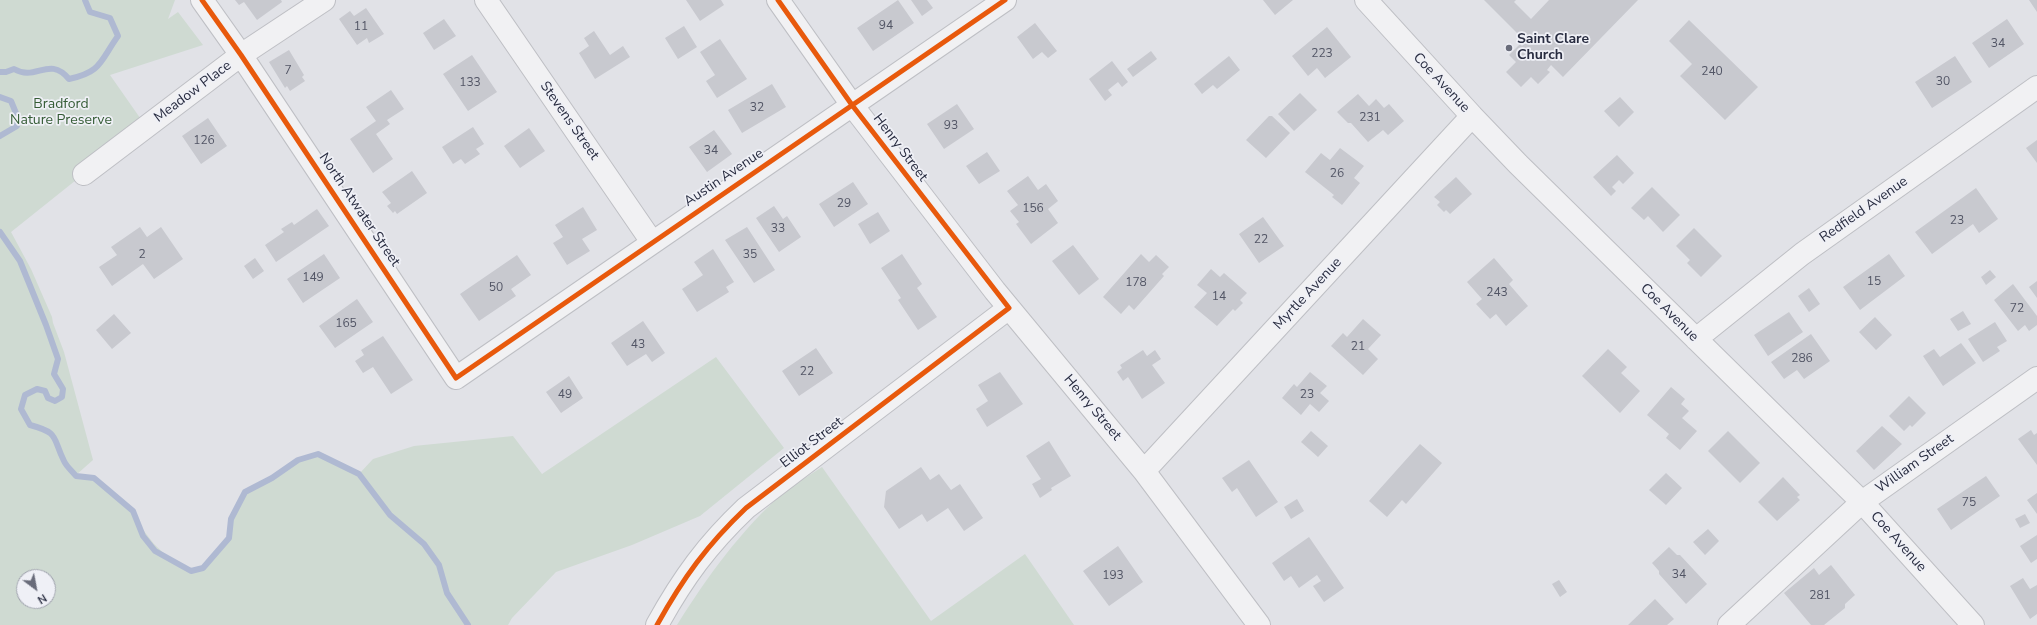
<!DOCTYPE html>
<style>
body{margin:0}
#map{position:relative;width:2037px;height:625px;overflow:hidden;background:#e1e2e7;font-family:"Nunito Sans",sans-serif}
canvas{display:block}
.north{position:absolute;left:16px;top:569px;width:40px;height:40px;box-sizing:border-box;background:#eff0f6;border:1px solid #9fa2ad;border-radius:50%;rotate:148deg;font-size:11px;font-weight:700;line-height:16px;text-align:center;color:#282c40}
.north::after{content:'';display:block;margin:auto;width:14px;height:18px;background:#696c7a;clip-path:polygon(50% 0,100% 100%,50% 72%,0 100%)}
</style>
<div id="map">
<canvas width="2037" height="625"></canvas>
<div class="north">N</div>
</div>
<script>
const ctx = document.querySelector('canvas').getContext('2d');
ctx.lineJoin = 'round';
function fill(path, color) {
  ctx.fillStyle = color;
  ctx.fill(path, 'evenodd');
}
function strokePath(path, color, width, dash) {
  ctx.strokeStyle = color;
  ctx.lineWidth = width;
  ctx.lineCap = dash ? 'butt' : 'round';
  ctx.setLineDash(dash || []);
  ctx.stroke(path);
}
function write(font, color, halo, rows, align = 'center') {
  ctx.font = font + ' "Nunito Sans",sans-serif';
  ctx.lineWidth = 3.5;
  ctx.setLineDash([]);
  ctx.textBaseline = 'middle';
  ctx.strokeStyle = halo;
  ctx.fillStyle = color;
  for (const [text, x, y, turn = 0] of rows) {
    ctx.save();
    ctx.translate(x, y);
    ctx.rotate((+turn || 0) * Math.PI / 180);
    ctx.textAlign = isNaN(turn) ? turn : align;
    if (halo) ctx.strokeText(text, 0, 0);
    ctx.fillText(text, 0, 0);
    ctx.restore();
  }
}
fill(new Path2D(`
 M0 0H175L168 19 178 12 203 45 110 75 145 125 11 232 31 269 52 317 53 323 64 352 93 460 76 475 94 478 106 486 133 511 137 522 154 544 174 563 191 571 203 568 229 538 231 522 245 492 272 478 298 460 318 454 359 474 373 459 414 446 513 436 542 474 716 357 784 448 700 516 632 545 556 572 512 618 508 625H0ZM24 577H48V601H24Z
 M822 467 931 621 1025 554 1074 625H677C707 577 741 530 784 492 796 483 810 475 822 467Z`), '#cfdad2');
strokePath(new Path2D(`
 M0 72H6L14 69C36 82 49 55 69 79 102 72 100 61 118 36L110 18 90 12 85 0
 M0 97 11 101 18 118 17 126 0 136
 M0 232 20 261 46 325 58 359 54 374 63 389 62 397 55 401 48 398 45 391 37 389 25 395 21 409 30 425C60 433 52 437 64 461 66 466 72 471 76 476L94 478 133 511 143 536 155 551 191 571 203 568 229 538 231 519 245 492 272 478 298 460 318 454 359 474 390 515 424 544 439 565 447 593 468 625`), '#afb9d2', 6);
fill(new Path2D(`
 M235 0H281L282 2 257 20 244 2 239 5Z
 M686 0H721L724 5 700 21Z
 M898 0 914 23 873 51 857 28Z
 M911 0H927L933 8 922 16Z
 M1263 0H1293L1275 15Z
 M1484 0H1516L1514 2 1531 19 1549 0H1638L1563 77 1551 65 1547 70 1550 72 1538 84 1531 77 1521 87 1506 72 1516 62 1509 55 1520 44 1522 46 1526 42Z
 M2029 0H2037V12Z
 M366 8 384 34 369 43 367 38 357 45 339 19 350 11 354 16Z
 M444 19 456 36 434 50 423 33Z
 M2007 19 2024 44 1989 68 1972 43Z
 M1689 20 1758 87 1725 120 1680 76 1692 64 1669 41Z
 M1035 23 1057 51 1048 58 1042 52 1033 59 1017 37Z
 M684 26 697 47 678 59 665 38Z
 M1327 27 1351 57 1325 78 1317 68 1308 76 1292 56Z
 M594 31 610 55 623 46 630 57 595 79 579 53 589 46 584 38Z
 M720 39 747 79 717 98 706 81 715 75 700 52Z
 M289 50 304 75 302 77 305 81 290 91 287 86 285 88 269 62Z
 M1151 51 1157 59 1133 77 1127 69Z
 M472 55 497 92 468 111 443 74Z
 M1229 56 1240 70 1217 89 1213 85 1202 94 1194 84Z
 M1955 56 1972 82 1932 108 1915 82Z
 M1112 61 1128 82 1122 87 1118 82 1108 90 1112 95 1105 101 1089 79Z
 M772 84 786 107 742 133 728 110Z
 M391 90 404 109 387 120 390 124 376 134 393 159 373 173 350 139 376 121 366 107Z
 M1300 93 1317 110 1294 131 1278 114Z
 M1358 94 1369 106 1376 99 1384 108 1389 104 1404 121 1388 135 1383 130 1368 142 1351 123H1348L1337 112Z
 M1620 97 1634 112 1619 127 1604 111Z
 M957 104 974 129 944 149 927 124Z
 M1269 116H1272L1290 133 1266 158 1246 140Z
 M208 118 227 146 201 164 182 136Z
 M473 127 484 144 476 149 480 154 465 164 461 159 453 164 442 147Z
 M529 128 545 151 520 168 504 146Z
 M714 130 732 154 707 172 689 147Z
 M2037 140V163L2026 148Z
 M1340 148 1364 166 1354 178 1360 183 1342 205 1332 197 1334 195 1305 172 1321 153 1330 160Z
 M987 152 1000 171 979 184 966 166Z
 M1617 155 1634 173 1623 184 1619 180 1612 187 1616 191 1611 196 1593 177Z
 M412 171 427 193 397 214 395 211 393 213 387 206 391 203 382 192Z
 M1028 176 1038 190 1046 184 1058 201 1048 209 1058 223 1031 244 1016 224 1019 222 1010 211 1018 205 1007 191Z
 M1456 177 1472 194 1450 214 1446 210 1444 212 1437 205 1440 202 1434 197Z
 M853 182 868 204 834 227 819 204Z
 M1652 187 1680 215 1663 232 1648 216 1644 220 1631 208Z
 M1976 188 1998 219 1979 233 1973 224 1932 254 1915 232Z
 M774 206 783 219 787 216 801 237 779 252 756 218Z
 M583 207 597 230 582 239 590 251 567 265 553 243 563 237 555 225Z
 M317 209 329 226 276 262 265 245 284 232 281 229 292 222 294 225Z
 M878 212 890 231 870 244 858 224Z
 M1263 217 1284 246 1259 263 1239 234Z
 M140 227 147 237 161 227 183 259 154 279 143 264 112 286 99 267 117 255 111 247Z
 M747 227 775 270 754 283 725 240Z
 M1694 228 1722 256 1701 277 1687 263 1690 260 1676 246Z
 M1073 245 1099 279 1079 295 1052 261Z
 M713 249 734 282 726 287 729 292 697 312 682 289 703 275 694 262Z
 M324 254 340 278 303 303 287 279Z
 M902 254 922 284 917 288 937 317 918 330 898 300 901 298 881 268Z
 M1141 254 1149 262 1156 255 1169 267 1162 274 1164 276 1134 310 1129 305 1121 314 1103 297Z
 M1889 254 1905 276 1860 310 1843 287Z
 M517 255 531 275 511 289 516 296 479 321 460 294Z
 M255 258 264 271 253 279 244 266Z
 M1494 258 1513 280 1509 284 1528 306 1506 326 1496 314 1490 319 1476 304 1482 299 1467 282Z
 M1211 269 1220 277 1224 273 1247 293 1240 300 1243 303 1235 311 1233 309 1217 326 1194 307 1207 293 1197 285Z
 M1990 270 1996 277 1986 285 1981 277Z
 M2037 281V298L2029 287Z
 M2013 284 2037 316V325L2029 331 2025 325 2018 331 1994 300Z
 M1809 288 1820 304 1809 312 1798 296Z
 M357 299 373 322 335 348 319 326Z
 M1963 311 1971 324 1958 331 1950 319Z
 M1789 312 1803 332 1768 356 1754 335Z
 M114 314 131 333 112 349 96 330Z
 M1875 317 1892 335 1876 350 1859 332Z
 M1363 319 1381 335 1368 349 1378 359 1363 375 1331 346 1343 333 1347 337Z
 M643 321 665 353 652 362 646 354 627 366 611 343Z
 M1995 322 2007 341 1997 347 2000 351 1983 362 1968 339Z
 M1811 334 1830 361 1804 379 1797 370 1784 379 1771 362Z
 M383 336 413 380 391 394 373 367 363 373 355 361 364 355 361 350Z
 M1961 343 1976 363 1943 386 1923 356 1934 349 1940 357Z
 M816 348 833 373 799 396 782 371Z
 M1608 349 1627 367 1621 373 1640 391 1620 413 1582 376Z
 M1143 350 1147 356 1155 350 1161 359 1152 365 1165 383 1142 399 1128 377 1123 381 1117 372 1122 368 1120 365Z
 M1000 372 1023 404 987 427 976 409 988 401 978 385Z
 M1310 372 1327 386 1320 393 1329 401 1319 412 1310 404 1301 415 1282 398 1294 384 1297 387Z
 M569 376 583 398 561 413 546 392Z
 M1671 387 1685 399 1681 404 1689 411 1682 418 1697 431 1680 450 1666 438 1669 434 1647 415Z
 M1909 396 1926 413 1912 427 1910 425 1904 431 1889 416Z
 M1882 426 1902 444 1874 470 1856 451Z
 M2031 430 2034 435 2037 433V465L2018 439Z
 M1311 431 1328 446 1318 457 1301 442Z
 M1728 431 1760 463 1740 483 1708 451Z
 M1049 441 1071 476 1051 488 1052 490 1040 498 1032 484 1041 479 1026 456Z
 M1420 444 1442 463 1406 504 1402 500 1387 517 1369 501Z
 M1249 460 1278 502 1256 517 1237 488 1232 492 1222 478Z
 M921 467 930 480 939 474 951 490 960 484 983 518 964 531 948 508 927 522 922 514 899 529 884 507 886 491Z
 M1666 473 1682 488 1666 505 1649 490Z
 M1986 476 2000 496 1951 530 1937 509Z
 M1783 477 1800 495 1797 497 1800 500 1777 521 1758 502Z
 M2037 493V514L2027 500Z
 M1297 499 1304 511 1291 519 1284 507Z
 M2025 514 2030 523 2020 528 2015 519Z
 M1708 529 1719 541 1705 555 1693 542Z
 M2037 535V559L2031 563 2020 546Z
 M1309 537 1344 588 1324 602 1313 586 1321 581 1317 575 1299 588 1291 576 1284 581 1272 563Z
 M1118 546 1143 582 1109 606 1083 571Z
 M1669 547 1677 555H1680L1707 584 1686 604 1659 574V571L1652 563Z
 M1831 565 1855 595 1845 604V608L1824 625H1811L1784 593 1814 568 1819 575Z
 M2023 578 2030 589 2037 585V614L2030 619 2010 586Z
 M1559 580 1567 592 1560 597 1552 584Z
 M1655 599 1674 619 1667 625H1628Z`), '#c8c9cf');
const minor = new Path2D(`
 M202 0 241 55 456 378 1005 0
 M486 0 652 242
 M778 0 852 105 995 291 1144 471 1259 625
 M1366 0 1472 116 1518 164 1862 502 1973 625
 M84 174 241 55 324 0
 M1696 339 1802 254 2037 87
 M1144 471 1472 116
 M657 625C683 578 707 545 746 508L1009 308
 M1729 625 1862 502 2037 378`);
strokePath(minor, '#bebfc4', 24);
strokePath(minor, '#f1f1f3', 22);
strokePath(new Path2D(`
 M202 0 241 55 456 378 1005 0
 M657 625C683 578 707 545 746 508L1009 308 852 105 778 0`), '#e8590c', 5);
for (const [x, y, r, color] of [
 [1509,48,4,"#696c7a"]
]) {
  const dot = new Path2D();
  dot.arc(x, y, r, 0, 2 * Math.PI);
  ctx.fillStyle = color;
  ctx.fill(dot);
  strokePath(dot, '#eff0f6', 1.5);
}
write('12px', '#525565', null, [
 ["94",886,26],
 ["11",361,27],
 ["34",1998,44],
 ["223",1322,54],
 ["7",288,71],
 ["240",1712,72],
 ["30",1943,82],
 ["133",470,83],
 ["32",757,108],
 ["231",1370,118],
 ["93",951,126],
 ["126",204,141],
 ["34",711,151],
 ["26",1337,174],
 ["29",844,204],
 ["156",1033,209],
 ["23",1957,221],
 ["33",778,229],
 ["22",1261,240],
 ["2",142,255],
 ["35",750,255],
 ["149",313,278],
 ["15",1874,282],
 ["178",1136,283],
 ["50",496,288],
 ["243",1497,293],
 ["14",1219,297],
 ["72",2017,309],
 ["165",346,324],
 ["43",638,345],
 ["21",1358,347],
 ["286",1802,359],
 ["22",807,372],
 ["49",565,395],
 ["23",1307,395],
 ["75",1969,503],
 ["34",1679,575],
 ["193",1113,576],
 ["281",1820,596]
]);
write('bold 14px', '#282c40', '#eff0f6', [
 ["Saint Clare",1517,40],
 ["Church",1517,56]
], 'left');
write('14px', '#282c40', '#eff0f6', [
 ["Coe Avenue",1441,83,47],
 ["Meadow Place",193,92,-37],
 ["Stevens Street",569,121,55],
 ["Henry Street",900,148,53],
 ["Austin Avenue",724,178,-34],
 ["North Atwater Street",359,210,56],
 ["Redfield Avenue",1864,210,-35],
 ["Myrtle Avenue",1308,294,-47],
 ["Coe Avenue",1669,313,45],
 ["Henry Street",1092,408,50],
 ["Elliot Street",812,443,-37],
 ["William Street",1915,464,-35],
 ["Coe Avenue",1898,542,48]
]);
write('14px', '#355c36', '#eff0f6', [
 ["Bradford",61,105],
 ["Nature Preserve",61,121]
]);
</script>
